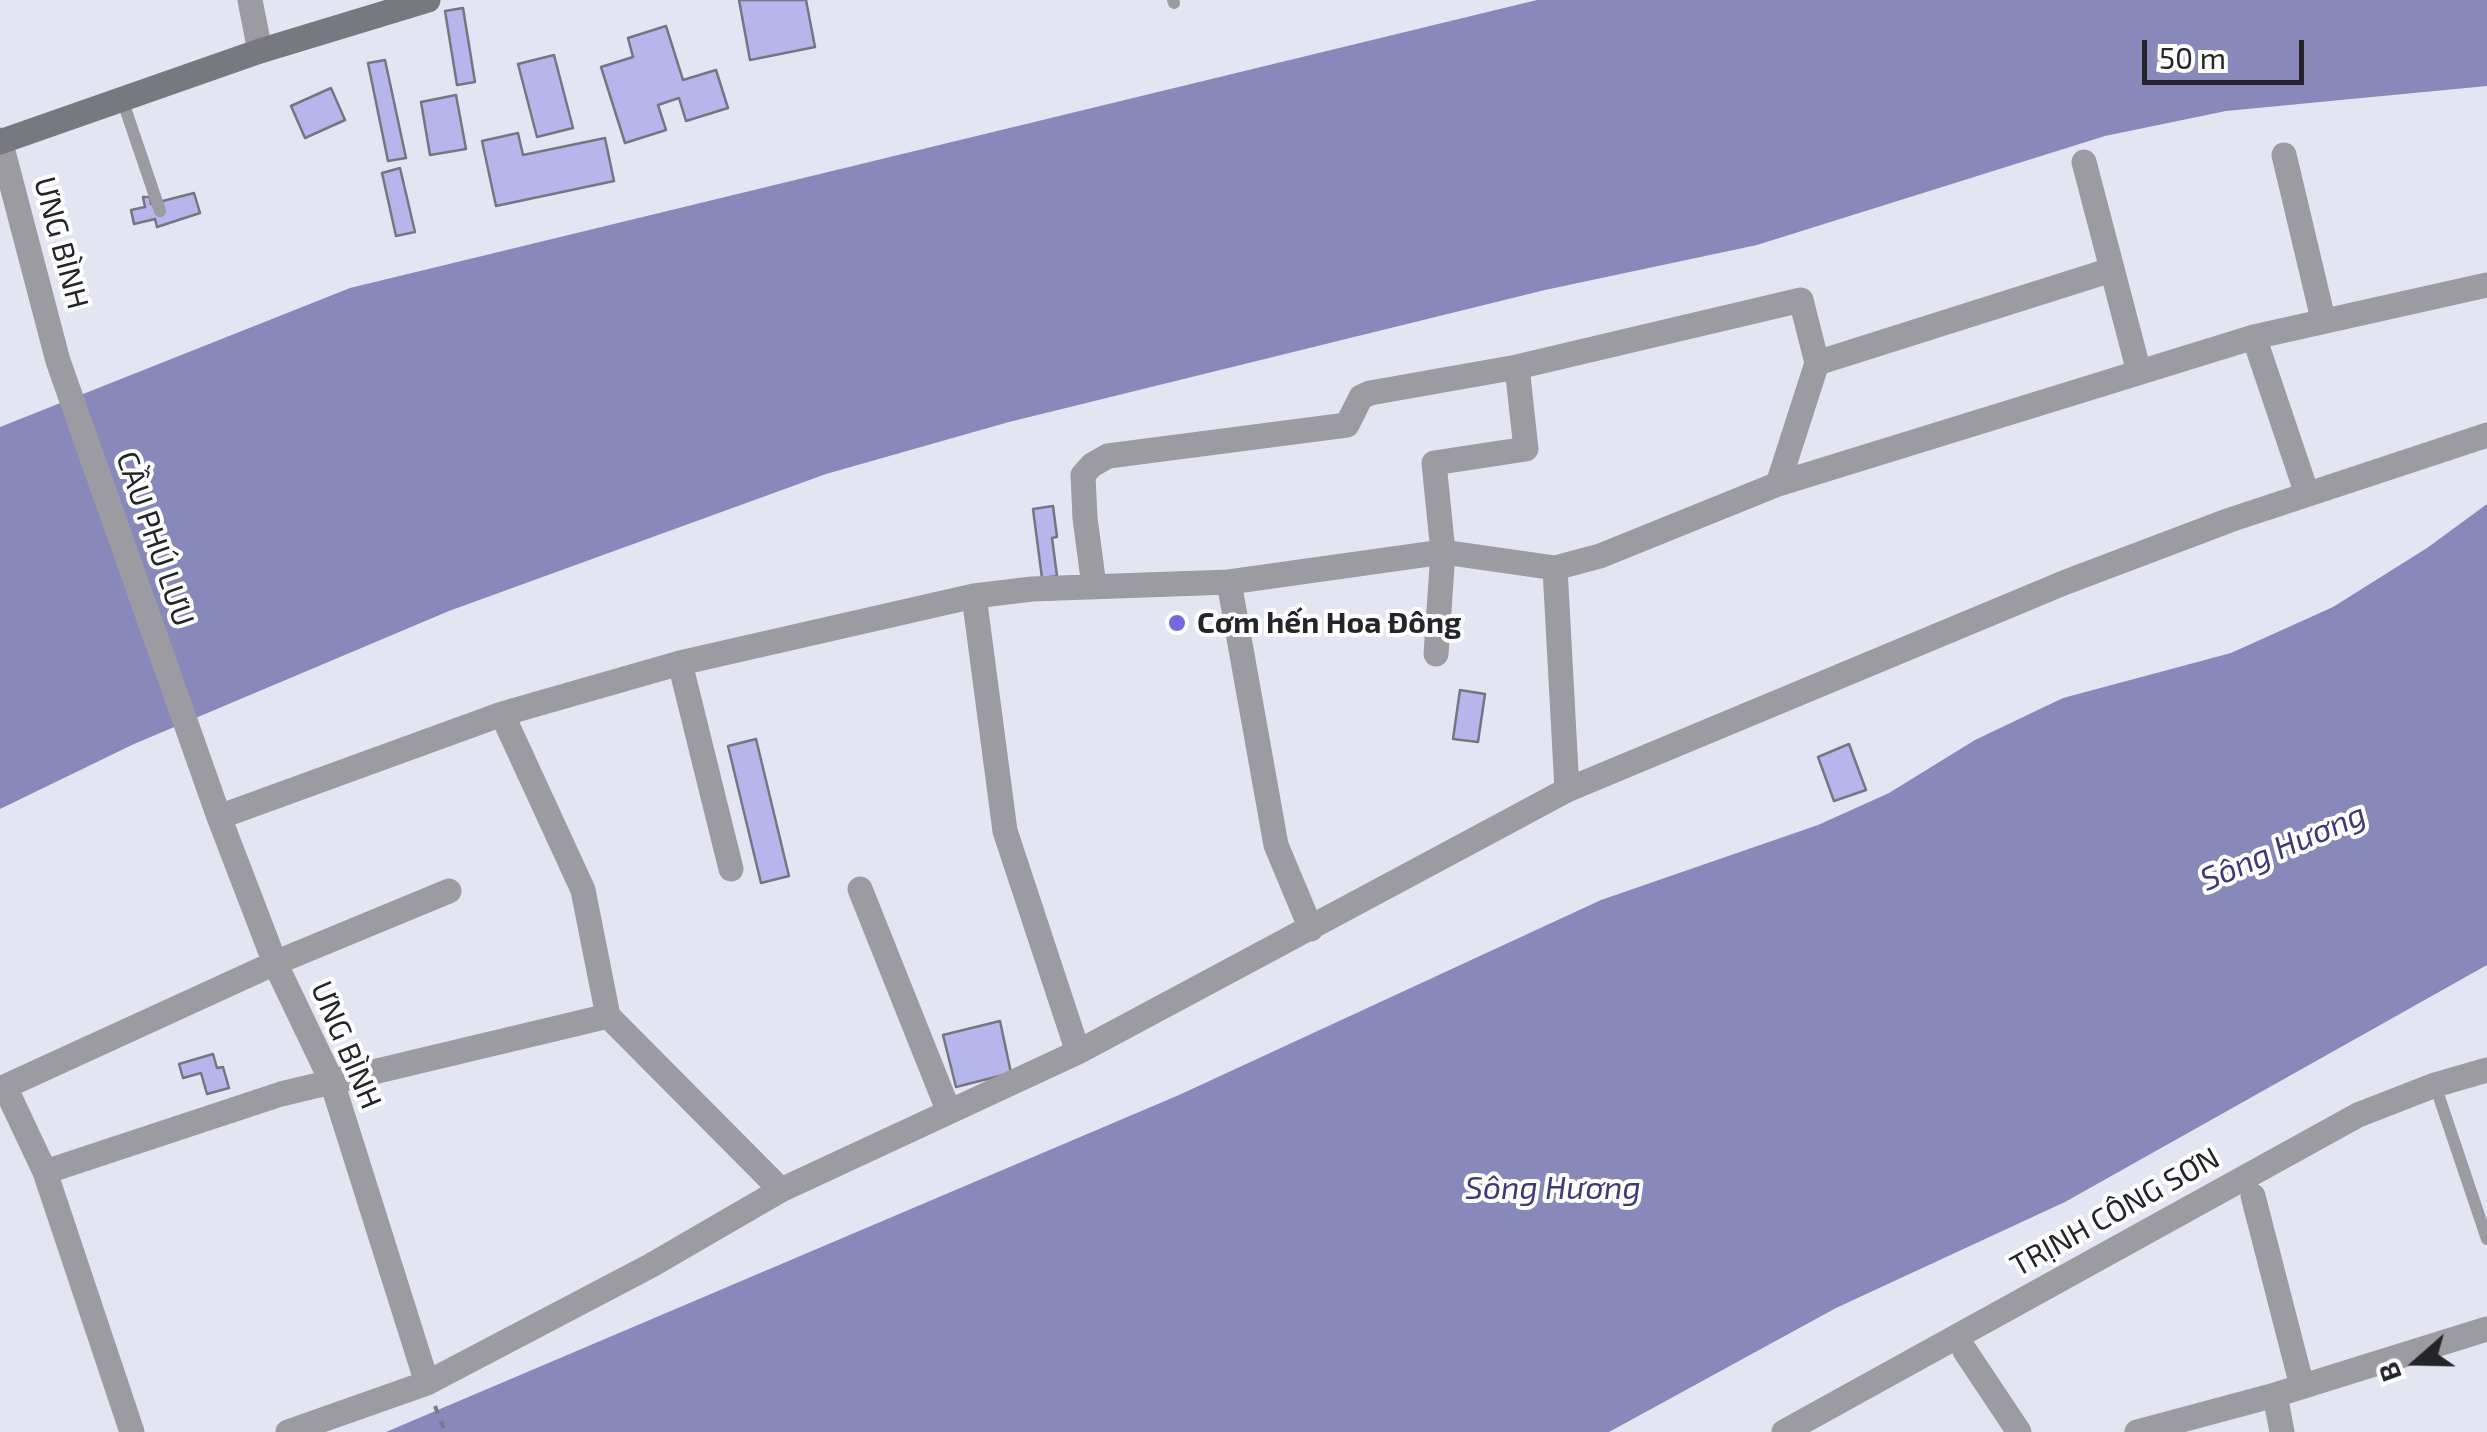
<!DOCTYPE html>
<meta charset="utf-8">
<style>
body{margin:0}
#map{position:relative;width:2487px;height:1432px;overflow:hidden;background:#e4e5f2;font-family:"Exo 2",sans-serif}
canvas{display:block}
.north{position:absolute;left:2367px;top:1312px;width:100px;height:100px;-webkit-text-stroke:8px #fff;paint-order:stroke;rotate:250deg;font-size:28px;font-weight:700;line-height:40px;text-align:center;color:#242429}
.north::after{content:'';display:block;margin:auto;width:35px;height:45px;background:#242429;clip-path:polygon(50% 0,100% 100%,50% 72%,0 100%)}
.scale{position:absolute;left:2142px;top:40px;width:162px;height:45px;box-sizing:border-box;border:5px solid #242429;border-top:0;padding-left:12px;font-size:30px;line-height:35px;white-space:nowrap;color:#242429;-webkit-text-stroke:8px #fff;paint-order:stroke}
</style>
<div id="map">
<canvas width="2487" height="1432"></canvas>
<div class="north">B</div>
<div class="scale">50 m</div>
</div>
<script>
const ctx = document.querySelector('canvas').getContext('2d');
ctx.lineJoin = 'round';
function fill(path, color) {
  ctx.fillStyle = color;
  ctx.fill(path, 'evenodd');
}
function strokePath(path, color, width, dash) {
  ctx.strokeStyle = color;
  ctx.lineWidth = width;
  ctx.lineCap = dash ? 'butt' : 'round';
  ctx.setLineDash(dash || []);
  ctx.stroke(path);
}
function write(font, color, halo, rows, align = 'center') {
  ctx.font = font + ' "Exo 2",sans-serif';
  ctx.lineWidth = 8;
  ctx.setLineDash([]);
  ctx.textBaseline = 'middle';
  ctx.strokeStyle = halo;
  ctx.fillStyle = color;
  for (const [text, x, y, turn = 0] of rows) {
    ctx.save();
    ctx.translate(x, y);
    ctx.rotate((+turn || 0) * Math.PI / 180);
    ctx.textAlign = isNaN(turn) ? turn : align;
    if (halo) ctx.strokeText(text, 0, 0);
    ctx.fillText(text, 0, 0);
    ctx.restore();
  }
}
fill(new Path2D(`
 M1537 0H2487V86L2226 111 2105 136 1757 245 1545 290 1009 422 826 474 449 611 134 744 0 809V427L350 288Z
 M2487 504V965L2065 1202 1836 1308 1609 1432H386L1179 1095 1601 900 1818 825 1889 793 1975 740 2063 698 2231 653 2333 607 2427 548Z`), '#8988bb');
const building = new Path2D(`
 M739 0H806L815 47 750 60Z
 M463 8 475 82 457 85 445 11Z
 M666 26 683 80 716 70 728 108 686 121 679 98 658 105 666 130 625 143 601 67 633 57 628 38Z
 M554 55 573 128 537 137 518 64Z
 M385 60 406 158 388 161 368 63Z
 M331 88 345 120 305 138 291 106Z
 M456 95 466 149 430 155 421 102Z
 M518 133 523 155 605 138 614 181 496 206 482 141Z
 M400 168 415 232 396 236 382 173Z
 M194 193 200 213 157 227 155 219 134 224 131 210 145 207 143 197H150L151 204Z
 M1053 506 1057 537 1052 538 1057 576 1042 578 1033 509Z
 M1460 690 1485 694 1478 742 1453 739Z
 M756 739 789 876 761 883 728 746Z
 M1849 744 1866 790 1834 801 1818 757Z
 M1000 1021 1011 1073 956 1087 943 1035Z
 M213 1054 217 1068 223 1067 229 1088 207 1094 201 1073 183 1078 179 1064Z`);
fill(building, '#b7b6ec');
strokePath(building, '#767682', 2.5);
strokePath(new Path2D(`
 M435 1406 445 1432`), '#7a7b84', 4, [8, 8]);
strokePath(new Path2D(`
 M1173 0 1174 3
 M122 99 160 211
 M2435 1085 2487 1239`), '#9b9ba1', 12);
strokePath(new Path2D(`
 M250 0 260 51
 M0 140 58 361 219 817 275 963 332 1082 427 1383
 M2284 155 2323 319
 M2084 162 2139 372
 M2254 337 2307 494
 M1817 363 2111 270
 M1555 568 1567 790
 M1229 582 1276 845 1311 929
 M1094 586 1085 518 1083 475 1092 465 1108 456 1347 425 1361 397 1370 393 1517 367 1801 300 1817 363 1778 484
 M974 596 1005 831 1078 1052
 M1436 654 1443 552 1434 463 1526 449 1517 367
 M680 663 731 869
 M502 714 583 890 608 1016 781 1190
 M219 817 502 714 680 663 974 596 1032 589 1229 582 1443 552 1555 568 1600 556 1778 484 2254 337 2487 285
 M860 889 949 1112
 M5 1087 45 1172 132 1432
 M0 1089 275 963 449 891
 M45 1172 281 1094 608 1016
 M2253 1196 2302 1386
 M1965 1351 2019 1432
 M2275 1395 2282 1432
 M288 1432 427 1383 650 1266 781 1190 1078 1052 1567 790 2066 582 2230 520 2487 435
 M1784 1432 2358 1115 2435 1085 2487 1070
 M2137 1432 2275 1395 2487 1329`), '#9b9ba1', 25);
strokePath(new Path2D(`
 M0 142 260 51 428 0`), '#787880', 25);
for (const [x, y, r, color] of [
 [1177,623,10,"#7767e2"]
]) {
  const dot = new Path2D();
  dot.arc(x, y, r, 0, 2 * Math.PI);
  ctx.fillStyle = color;
  ctx.fill(dot);
  strokePath(dot, '#fff', 4);
}
write('30px', '#242429', '#fff', [
 ["ƯNG BÌNH",61,243,75],
 ["CẦU PHÚ LƯU",155,539,71],
 ["ƯNG BÌNH",346,1045,67],
 ["TRỊNH CÔNG SƠN",2115,1212,-29]
]);
write('bold 30px', '#242429', '#fff', [
 ["Cơm hến Hoa Đông",1197,623]
], 'left');
write('italic 32px', '#403879', '#fff', [
 ["Sông Hương",2283,847,-23],
 ["Sông Hương",1553,1188]
]);
</script>
